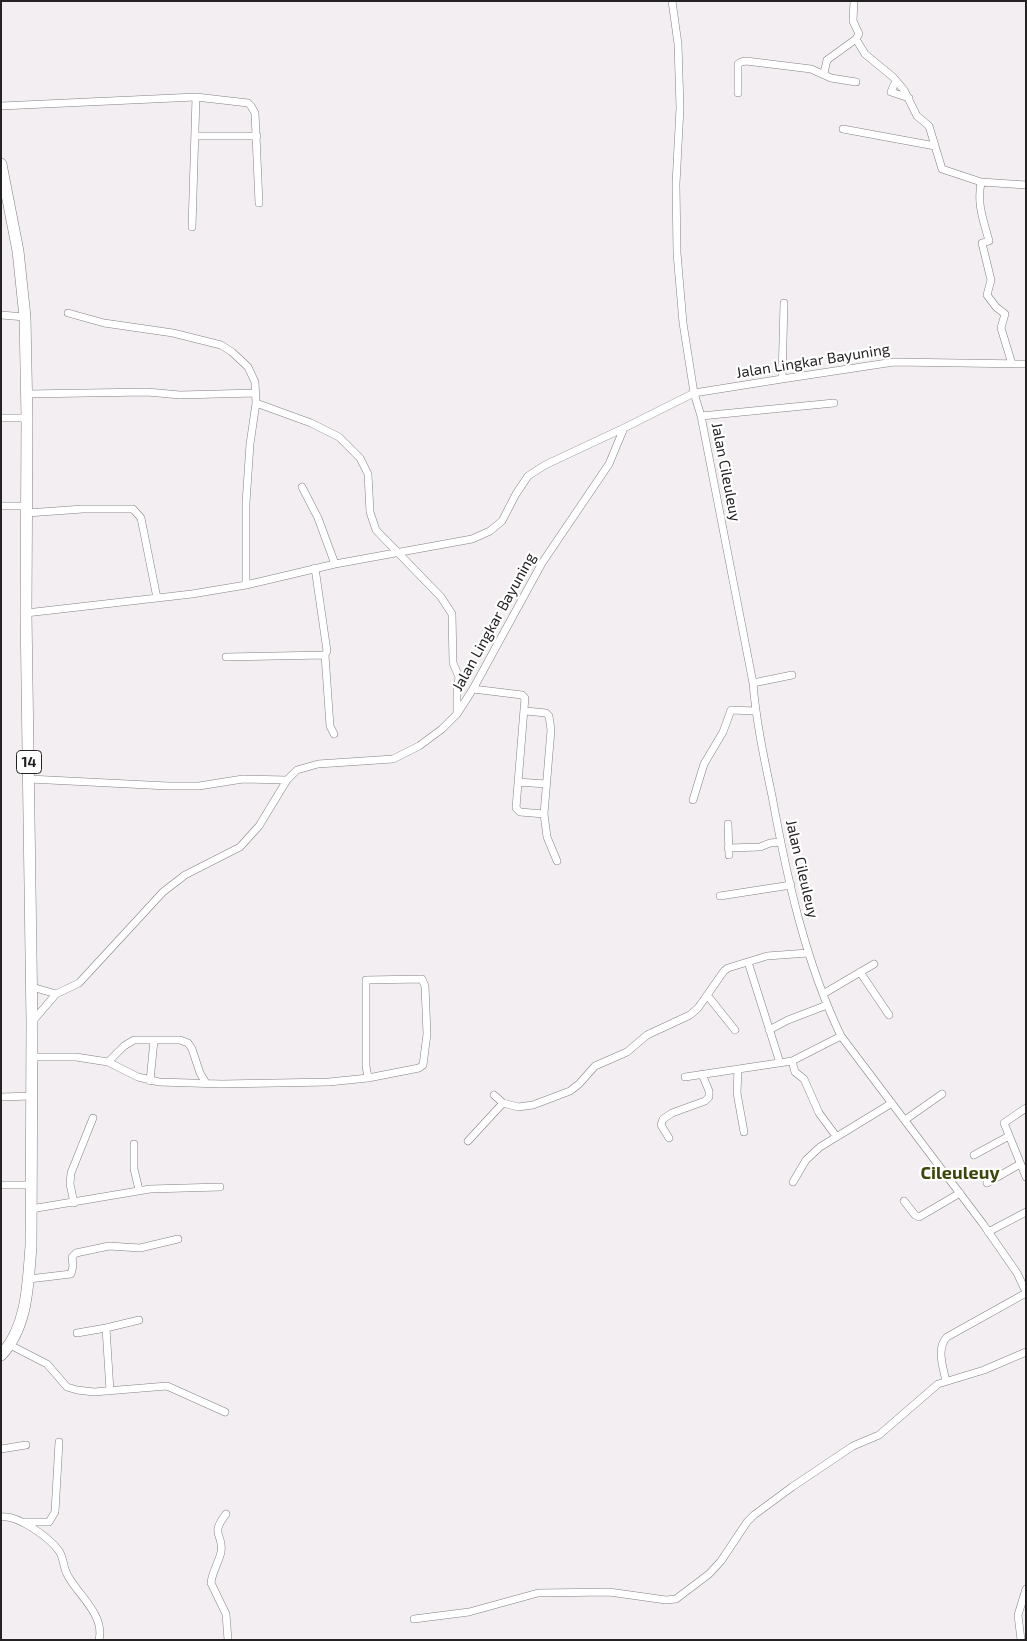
<!DOCTYPE html>
<style>
body{margin:0}
#map{position:relative;width:1027px;height:1641px;overflow:hidden;background:#f2eef1;font-family:"Exo 2",sans-serif}
canvas{display:block}
.frame{position:absolute;inset:0;border:2px solid #242223;pointer-events:none}
</style>
<div id="map">
<canvas width="1027" height="1641"></canvas>
<div class="frame"></div>
</div>
<script>
const ctx = document.querySelector('canvas').getContext('2d');
ctx.lineJoin = 'round';
function strokePath(path, color, width, dash) {
  ctx.strokeStyle = color;
  ctx.lineWidth = width;
  ctx.lineCap = dash ? 'butt' : 'round';
  ctx.setLineDash(dash || []);
  ctx.stroke(path);
}
function write(font, color, halo, rows, align = 'center') {
  ctx.font = font + ' "Exo 2",sans-serif';
  ctx.lineWidth = 4.5;
  ctx.setLineDash([]);
  ctx.textBaseline = 'middle';
  ctx.strokeStyle = halo;
  ctx.fillStyle = color;
  for (const [text, x, y, turn = 0] of rows) {
    ctx.save();
    ctx.translate(x, y);
    ctx.rotate((+turn || 0) * Math.PI / 180);
    ctx.textAlign = isNaN(turn) ? turn : align;
    if (halo) ctx.strokeText(text, 0, 0);
    ctx.fillText(text, 0, 0);
    ctx.restore();
  }
}
const minor = new Path2D(`
 M672 1 678 44 680 108 676 184 677 253 683 323 694 393 701 416 753 683C756 721 764 758 772 796 787 878 805 961 841 1036L983 1224 1017 1273 1026 1292
 M856 39 865 54 893 77 904 90 917 116 929 126 942 169 981 182 1026 185
 M824 73 827 60 856 39 859 34 853 21 854 1
 M894 85 891 92 909 98
 M738 93V64L741 62 746 61 811 69 831 78 856 82
 M1 106 196 97 248 103 251 106 255 113 259 203
 M843 129 935 146
 M195 136H257
 M981 182C977 206 983 218 989 241L982 243 991 280 987 295 996 307 1005 314 1001 328 1012 364
 M192 227 196 97
 M68 313 104 323 173 333 221 345 232 352 248 367 255 382 256 403 250 444 246 503V585
 M1 315 25 317
 M782 379 784 303
 M27 394 147 392 180 395 256 393
 M256 403 311 423 339 437 360 458 368 474 370 512 376 530 441 597 452 614 453 663 459 677 457 691V713
 M701 416 834 403
 M1 418H27
 M302 487 318 518 335 564
 M1 506H27
 M27 513 83 509H133L141 518 157 598
 M26 613 192 594 246 585 335 564 472 539 490 531 502 521 516 494 528 476 545 465 624 428
 M325 655 330 726 334 734
 M226 657 325 655 327 651 315 568
 M753 683 792 675
 M473 689 522 695 525 698 524 709 526 711 546 713 549 716 551 730 544 814 547 837 557 861
 M524 709 516 808 520 812 544 814
 M29 779 168 786H199L243 779 287 780
 M518 782 546 784
 M693 800 704 764 723 732 731 710 755 711
 M728 824 729 855
 M728 848 760 847 770 843 780 842
 M720 896 791 885
 M748 962 780 1063
 M860 972 889 1015
 M32 987 56 994
 M823 994 874 964
 M707 995 735 1030
 M32 1022 56 994 79 983 163 892 185 875 240 847 259 826 287 780 297 770 318 764 393 759 419 746 442 729 457 714 473 689 542 563 609 464 624 428 694 393 782 379 894 362 1026 364
 M769 1030 788 1020 827 1005
 M31 1057H76L108 1062 138 1077 159 1082 222 1084 329 1082 368 1078 366 1066V980L422 979 425 986 427 1034 423 1065 419 1068 368 1078
 M792 1061 795 1072 804 1079 819 1113 836 1136
 M108 1062 124 1046 134 1040H180L188 1043 192 1049 200 1073 206 1083
 M738 1069 737 1093 744 1132
 M685 1077 792 1061 841 1036
 M150 1081 154 1040
 M494 1095 503 1103 518 1107 533 1105 570 1091 579 1084 595 1066 627 1052 647 1035 690 1015 698 1008 724 971 728 968 767 956 808 953
 M1 1097 31 1096
 M1026 1108 1004 1123 1026 1177
 M905 1120 942 1094
 M669 1138 661 1125 663 1119 672 1113 705 1101 709 1097V1091L702 1074
 M468 1141 503 1103
 M134 1144V1169L139 1190
 M974 1155 1009 1136
 M793 1182 806 1160 820 1147 892 1103
 M987 1183 1020 1164
 M1 1185H31
 M904 1201 915 1215 919 1217 960 1193
 M74 1203 70 1184 71 1173 93 1118
 M31 1209 150 1189 220 1187
 M988 1232 1026 1212
 M29 1279 71 1274 73 1266 72 1257 76 1253 109 1246 140 1248 178 1239
 M106 1328 139 1320
 M77 1333 106 1328 110 1391
 M10 1345 47 1364 67 1387 77 1390 94 1392 167 1386 225 1412
 M946 1381C943 1367 936 1348 947 1337L1026 1293
 M1 1449 26 1445
 M226 1514C209 1536 224 1533 221 1552 219 1562 212 1572 211 1583L226 1614 228 1640
 M1 1517C17 1514 50 1538 59 1551 64 1558 63 1568 68 1576 79 1596 105 1615 99 1640
 M24 1522H49L55 1512 59 1442
 M414 1619 469 1612 538 1593 609 1592 666 1600 676 1599 709 1574 721 1561 747 1522 754 1515 792 1487 853 1446 879 1435 938 1384 984 1370 1026 1352
 M1021 1640 1018 1615 1026 1589`);
const trunk = new Path2D(`
 M1 164 18 251 25 317 27 418 26 613 32 1022 31 1246C28 1282 28 1327 1 1355`);
strokePath(minor, '#838083', 8);
strokePath(trunk, '#838083', 12);
strokePath(minor, '#fff', 7);
strokePath(trunk, '#fff', 11);
for (const [x, y, w] of [
 [29,762,25]
]) {
  const box = new Path2D();
  box.roundRect(x - w / 2, y - 11.5, w, 23, 4);
  ctx.fillStyle = '#fff';
  ctx.fill(box);
  strokePath(box, '#242223', 1);
}
write('bold 14px', '#242223', null, [
 ["14",29,762]
]);
write('15px', '#242223', '#fff', [
 ["Jalan Lingkar Bayuning",813,361,-9],
 ["Jalan Cileuleuy",726,472,79],
 ["Jalan Lingkar Bayuning",494,622,-61],
 ["Jalan Cileuleuy",802,869,77]
]);
write('bold 18px', '#3d460a', '#fff', [
 ["Cileuleuy",960,1173]
]);
</script>
